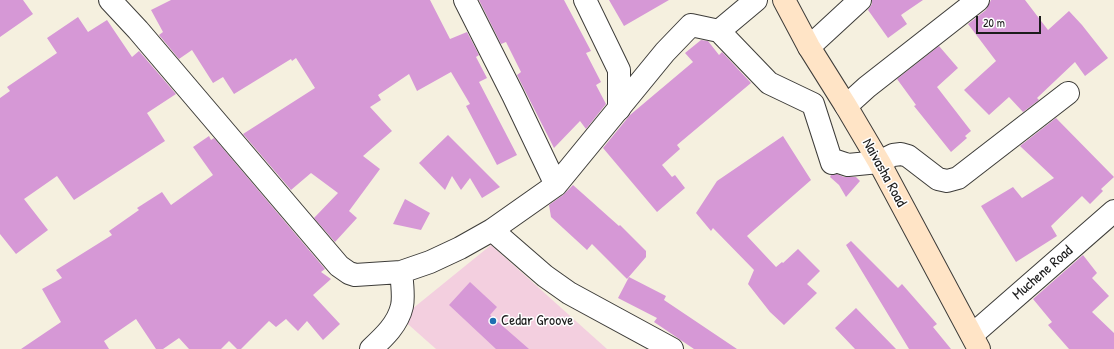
<!DOCTYPE html>
<style>
body{margin:0}
#map{position:relative;width:1114px;height:349px;overflow:hidden;background:#f5f0df;font-family:"Patrick Hand",sans-serif}
canvas{display:block}
.scale{position:absolute;left:976px;top:16px;width:65px;height:18px;box-sizing:border-box;border:2px solid #1c1c1c;border-top:0;padding-left:5px;font-size:12px;line-height:14px;white-space:nowrap;color:#1c1c1c;-webkit-text-stroke:3px #fff;paint-order:stroke}
</style>
<div id="map">
<canvas width="1114" height="349"></canvas>
<div class="scale">20 m</div>
</div>
<script>
const ctx = document.querySelector('canvas').getContext('2d');
ctx.lineJoin = 'round';
function fill(path, color) {
  ctx.fillStyle = color;
  ctx.fill(path, 'evenodd');
}
function strokePath(path, color, width, dash) {
  ctx.strokeStyle = color;
  ctx.lineWidth = width;
  ctx.lineCap = dash ? 'butt' : 'round';
  ctx.setLineDash(dash || []);
  ctx.stroke(path);
}
function write(font, color, halo, rows, align = 'center') {
  ctx.font = font + ' "Patrick Hand",sans-serif';
  ctx.lineWidth = 3;
  ctx.setLineDash([]);
  ctx.textBaseline = 'middle';
  ctx.strokeStyle = halo;
  ctx.fillStyle = color;
  for (const [text, x, y, turn = 0] of rows) {
    ctx.save();
    ctx.translate(x, y);
    ctx.rotate((+turn || 0) * Math.PI / 180);
    ctx.textAlign = isNaN(turn) ? turn : align;
    if (halo) ctx.strokeText(text, 0, 0);
    ctx.fillText(text, 0, 0);
    ctx.restore();
  }
}
fill(new Path2D(`
 M491 245 607 349H436L401 318Z`), '#f3cfdf');
fill(new Path2D(`
 M0 0H23L33 14 0 37Z
 M171 0H430L450 39 467 32 479 55 476 57 487 78 479 82 517 155 497 165 466 106 470 104 451 72 417 91 409 74 378 95 381 100 370 107 392 131 363 156 380 169 349 211 357 218 335 242 314 218 338 193 311 173 291 190 243 134 315 88 296 58 292 61 291 59 234 94 223 77 213 83 192 50 179 59 159 35 163 32 151 10Z
 M479 0H564L591 51 586 53 601 82 596 85 606 104 586 129 580 121 554 148 517 75 521 72 506 42 501 44Z
 M609 0H669L624 26Z
 M872 0H923L901 15 907 24 888 38 868 10 872 4Z
 M991 0H1025L1048 30 1069 11 1082 25 1108 58 1085 76 1075 62 1037 98 1039 100 1023 112 1009 97 989 115 964 90 996 61 968 24 986 10Z
 M78 17 88 32 107 20 132 57 139 51 176 94 147 113 165 141 74 200 57 176 24 199 48 230 16 254 0 234V98L10 91 7 87 57 53 47 38Z
 M701 40 708 41 719 55 722 52 751 83 677 145 680 149 662 165 672 177 675 175 685 188 657 212 603 148 630 115 693 62 685 53Z
 M939 46 958 68 937 87 971 131 965 136 967 138 951 152 914 106 916 105 897 79Z
 M1056 118 1114 177 1101 189 1103 191 1090 204 1082 196 1051 226 1057 236 1016 262 981 206 1013 187 1022 198 1054 178 1020 146Z
 M448 135 500 187 482 198 470 178 461 190 452 176 445 190 419 163Z
 M209 136 211 140 214 138 325 269 321 272 331 279 313 295 340 324 323 340 307 321 298 331 286 319 276 327 269 321 241 349H237L229 341 221 349H189L179 338 163 349H156L136 319 104 341 109 349H21L61 322 42 289 62 278 56 270 112 235 109 231 139 210 137 208 162 192 171 205 213 175 193 147Z
 M783 136 811 180 747 236 776 267 782 262 783 263 798 249 820 271 807 284 817 293 784 325 770 312 748 284 754 270 713 228 711 231 696 213 717 181Z
 M837 174 844 177H856L860 181 846 197 839 185 830 177 831 175Z
 M573 185 619 226 620 225 646 251V257L627 279 592 244 587 250 551 217 549 205 563 195Z
 M405 199 430 213 421 230 393 224Z
 M851 241 898 288 902 284 937 324 933 327 951 349H909L846 245Z
 M1083 255 1097 273 1092 278 1109 296 1092 312 1114 333V349H1069L1048 325 1052 322 1033 299Z
 M629 277 666 296 664 300 737 349H694L654 322 657 318 618 298Z
 M470 282 497 307 490 315 529 349H496L449 305Z
 M856 308 896 349H855L835 328Z`), '#d698d6');
const minor = new Path2D(`
 M110 0 138 30 339 266 349 273 355 275 401 272 430 262 460 248 492 230 556 185 665 52 691 25 719 31 756 0
 M465 0 513 95 556 185
 M719 31 769 83 813 104 832 163 833 160 848 165 879 162 893 155 901 154 908 156 938 179 947 181 958 178 1068 93
 M809 47 860 0
 M846 106 867 87 978 0
 M492 230 545 276 569 293 672 349
 M972 335 1114 211
 M371 349C384 337 398 324 402 306 404 297 402 281 401 272`);
const tertiary = new Path2D(`
 M585 0 619 70V109`);
const secondary = new Path2D(`
 M784 0 809 47 846 106 879 162 979 349`);
strokePath(minor, '#3d3c39', 24);
strokePath(tertiary, '#3d3c39', 24);
strokePath(secondary, '#3d3c39', 24);
strokePath(minor, '#fff', 22);
strokePath(tertiary, '#fff', 22);
strokePath(secondary, '#ffe4c6', 22);
for (const [x, y, r, color] of [
 [493,321,4,"#1f6fb2"]
]) {
  const dot = new Path2D();
  dot.arc(x, y, r, 0, 2 * Math.PI);
  ctx.fillStyle = color;
  ctx.fill(dot);
  strokePath(dot, '#fff', 1.5);
}
write('15px', '#1c1c1c', '#fff', [
 ["Naivasha Road",884,173,61],
 ["Muchene Road",1043,273,-41]
]);
write('15px', '#1c1c1c', '#fff', [
 ["Cedar Groove",501,321]
], 'left');
</script>
